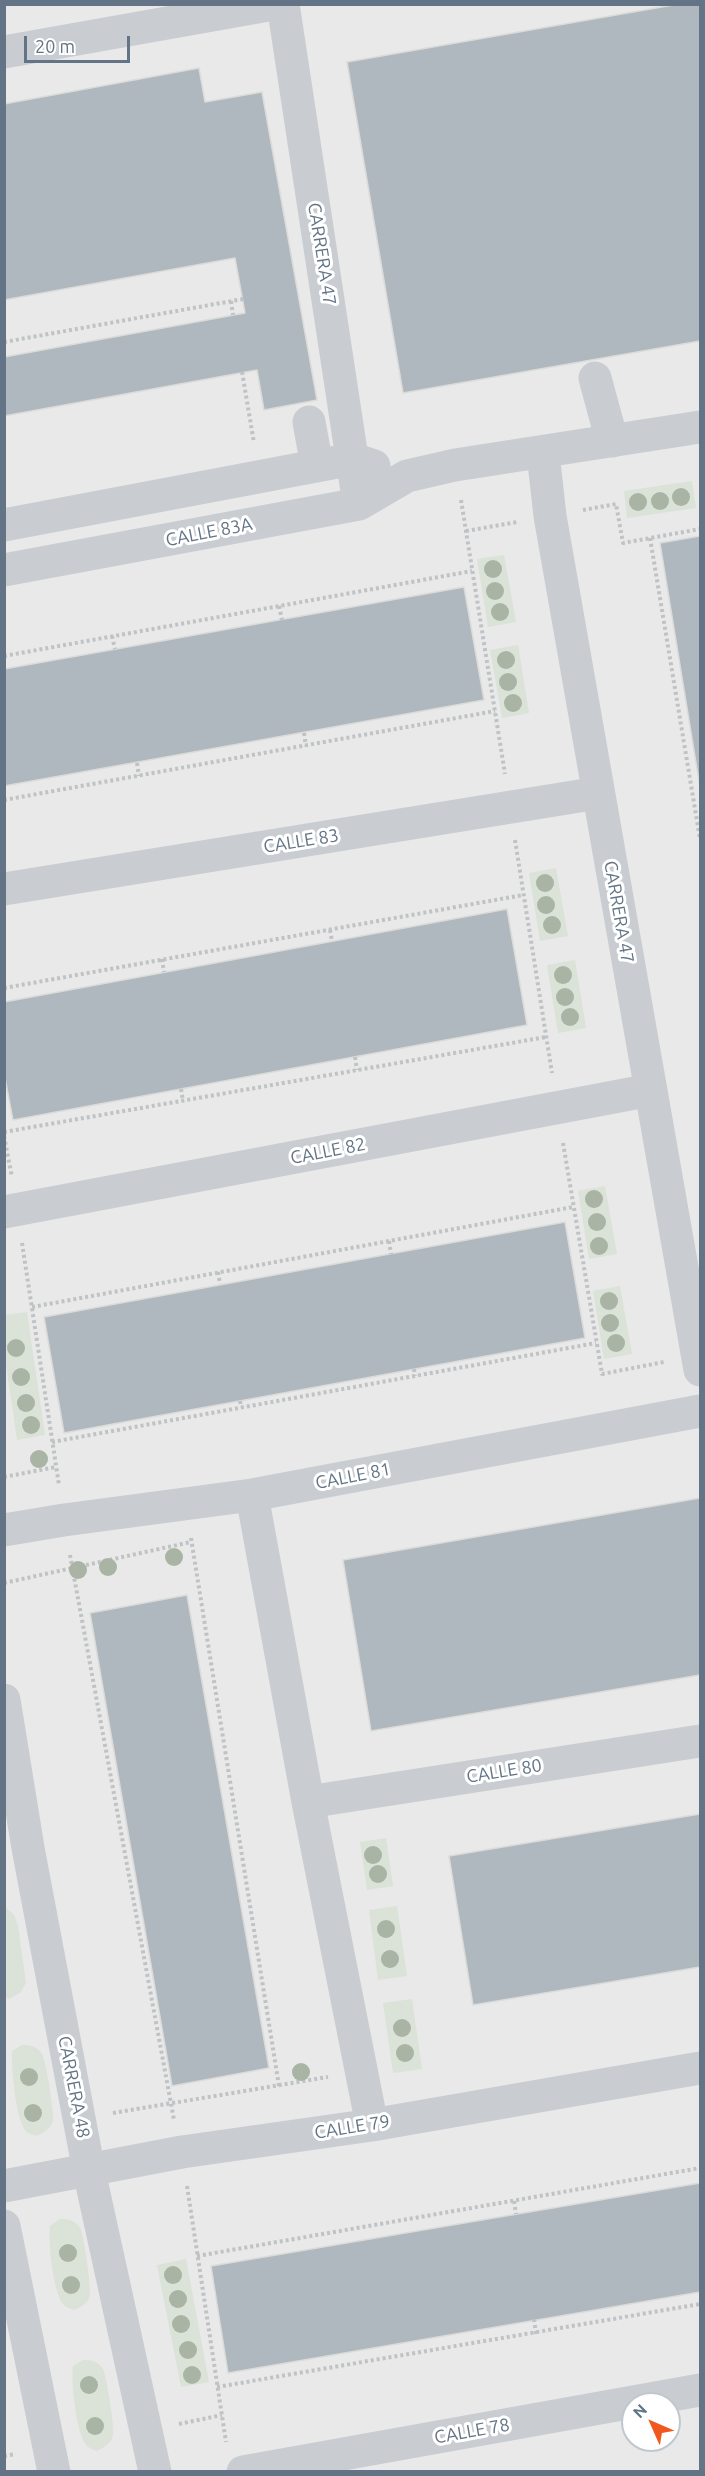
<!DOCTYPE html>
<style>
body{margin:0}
#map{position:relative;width:705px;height:2476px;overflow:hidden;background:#fafaf7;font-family:Ubuntu,sans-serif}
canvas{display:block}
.frame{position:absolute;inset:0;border:6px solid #627485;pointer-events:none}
.north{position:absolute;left:621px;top:2392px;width:60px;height:60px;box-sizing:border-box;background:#fff;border:2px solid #c0c7ce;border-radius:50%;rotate:315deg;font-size:16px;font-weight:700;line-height:24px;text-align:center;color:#627485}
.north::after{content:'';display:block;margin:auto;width:21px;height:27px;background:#f15820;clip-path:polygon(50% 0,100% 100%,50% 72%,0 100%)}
.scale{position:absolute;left:24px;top:36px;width:106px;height:27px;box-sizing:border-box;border:3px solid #627485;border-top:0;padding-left:8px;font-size:18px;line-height:21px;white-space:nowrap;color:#627485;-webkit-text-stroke:4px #fff;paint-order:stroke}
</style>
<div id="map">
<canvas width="705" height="2476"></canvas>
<div class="frame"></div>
<div class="north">N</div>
<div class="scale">20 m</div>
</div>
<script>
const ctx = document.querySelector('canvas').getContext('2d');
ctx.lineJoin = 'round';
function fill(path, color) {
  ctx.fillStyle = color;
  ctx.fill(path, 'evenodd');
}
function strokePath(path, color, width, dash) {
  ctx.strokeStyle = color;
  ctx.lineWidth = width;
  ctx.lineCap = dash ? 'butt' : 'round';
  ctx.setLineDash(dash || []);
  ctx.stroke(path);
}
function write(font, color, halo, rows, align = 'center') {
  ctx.font = font + ' Ubuntu,sans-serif';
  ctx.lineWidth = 6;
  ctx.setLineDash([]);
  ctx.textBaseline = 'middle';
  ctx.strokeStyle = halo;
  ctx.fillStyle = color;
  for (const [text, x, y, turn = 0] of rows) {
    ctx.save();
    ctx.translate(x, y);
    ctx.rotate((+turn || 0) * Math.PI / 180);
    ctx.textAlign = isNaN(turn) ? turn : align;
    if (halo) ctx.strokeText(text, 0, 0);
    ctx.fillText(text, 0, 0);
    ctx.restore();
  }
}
fill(new Path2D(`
 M5 5H700V2471L5 2472ZM633 2404H669V2440H633Z`), '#e8e9e8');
fill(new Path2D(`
 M692 481 696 508 627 518 624 491Z
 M504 555 516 622 488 627 477 559Z
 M518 645 529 713 502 718 490 650Z
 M556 868 568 936 540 941 529 873Z
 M575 960 586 1028 558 1033 547 965Z
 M605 1186 617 1254 589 1259 578 1191Z
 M620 1286 632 1354 604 1359 593 1291Z
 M27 1312 45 1435 17 1440 5 1358V1315Z
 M386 1838 393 1886 367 1890 360 1842Z
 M397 1906 407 1976 378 1980 369 1910Z
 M5 1907 14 1915 18 1926 26 1983 20 1993 9 1999 5 1997Z
 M412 1999 422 2069 393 2073 383 2003Z
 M22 2045C30 2045 37 2046 42 2054 46 2061 54 2113 53 2120 51 2129 43 2133 36 2136 33 2135 30 2134 27 2132 16 2124 11 2066 12 2051Z
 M60 2219C68 2219 75 2220 80 2228 84 2235 91 2286 90 2294 89 2303 81 2307 74 2310 69 2308 65 2307 62 2303 53 2289 48 2242 50 2226Z
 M186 2259 209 2382 181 2387 157 2265Z
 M83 2360C91 2360 98 2361 103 2369 106 2375 115 2428 113 2435 112 2443 104 2447 97 2451 92 2449 88 2448 85 2443 76 2430 71 2383 73 2366Z`), '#dbe2d8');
const building = new Path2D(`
 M679 4H700V341L403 393 347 62Z
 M199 68 205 102 262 92 317 400 264 410 257 370 4 416V357L245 313 235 258 4 300V104Z
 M700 536V787L660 543Z
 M464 587 484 700 4 786V669Z
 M507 909 527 1025 13 1120 4 1073V1002Z
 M565 1222 585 1338 64 1433 44 1317Z
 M700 1498V1675L371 1731 343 1560Z
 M187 1595 269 2068 172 2086 90 1613Z
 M700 1814V1967L473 2005 449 1856Z
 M700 2183V2292L228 2373 211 2266Z`);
fill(building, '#afb8bf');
strokePath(building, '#dbdcd9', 1.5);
strokePath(new Path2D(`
 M231 301 233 315
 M4 342 243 299
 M242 372 254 443
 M461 500 505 774
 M583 510 616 504 623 543 700 529
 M466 531 517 522
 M650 538 700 839
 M279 606 282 620
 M112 636 115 649
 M4 656 472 571
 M304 733 306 746
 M137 763 139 776
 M4 800 495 711
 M515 840 552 1073
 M330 930 332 941
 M162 959 164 972
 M4 988 523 895
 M355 1057 357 1070
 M181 1089 183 1101
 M4 1132 546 1037
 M4 1136 12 1177
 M563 1143 602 1374 664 1362
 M389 1241 391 1254
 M22 1243 59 1485
 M218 1272 220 1284
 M32 1307 573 1207
 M414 1369 415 1376
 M240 1401 241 1407
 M52 1442 596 1343
 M4 1477 56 1467
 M191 1538 279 2086
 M70 1555 174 2120
 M4 1583 191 1542
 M113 2113 328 2077
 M187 2186 226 2442
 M514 2201 516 2214
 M197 2256 700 2168
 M534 2319 536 2334
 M217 2387 700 2304
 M179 2424 222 2415
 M4 2456 16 2454`), '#c0c3c5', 4, [3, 3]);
strokePath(new Path2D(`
 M283 4 359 504
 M4 52 274 4
 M595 378 612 441
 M309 422 317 466
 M543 453 550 516 700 1370
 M4 525 353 459 374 466
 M4 570 359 504 407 476 455 465 700 427
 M4 889 598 793
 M4 1212 651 1090
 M252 1495 308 1802 372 2125
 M4 1530 64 1520 252 1495 700 1411
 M4 1700 28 1848 89 2171 155 2472
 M308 1802 700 1741
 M4 2186 182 2152 372 2125 700 2068
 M4 2226 54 2472
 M243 2472 700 2390`), '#c9cdd1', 33);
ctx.fillStyle = '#a9b4a5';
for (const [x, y] of [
 [681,497],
 [660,501],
 [638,502],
 [493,569],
 [495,591],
 [500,612],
 [506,660],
 [508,682],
 [513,703],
 [545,883],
 [546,905],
 [552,925],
 [563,975],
 [565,997],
 [570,1017],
 [594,1199],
 [597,1222],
 [599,1246],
 [609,1301],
 [610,1323],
 [616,1343],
 [16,1348],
 [21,1377],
 [26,1403],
 [31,1425],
 [39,1459],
 [174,1557],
 [108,1567],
 [78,1570],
 [373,1855],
 [378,1874],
 [386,1929],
 [390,1959],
 [402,2028],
 [405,2053],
 [301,2072],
 [29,2077],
 [33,2113],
 [68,2253],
 [173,2275],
 [71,2285],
 [178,2299],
 [181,2324],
 [188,2350],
 [192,2375],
 [89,2385],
 [95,2426]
]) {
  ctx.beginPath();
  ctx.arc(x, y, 9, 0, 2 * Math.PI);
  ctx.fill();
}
write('18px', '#627485', '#fff', [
 ["CARRERA 47",322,254,81],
 ["CALLE 83A",209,532,-11],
 ["CALLE 83",301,841,-9],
 ["CARRERA 47",619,912,80],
 ["CALLE 82",328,1151,-11],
 ["CALLE 81",353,1476,-11],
 ["CALLE 80",504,1771,-9],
 ["CARRERA 48",74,2087,79],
 ["CALLE 79",352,2127,-9],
 ["CALLE 78",472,2431,-10]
]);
</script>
